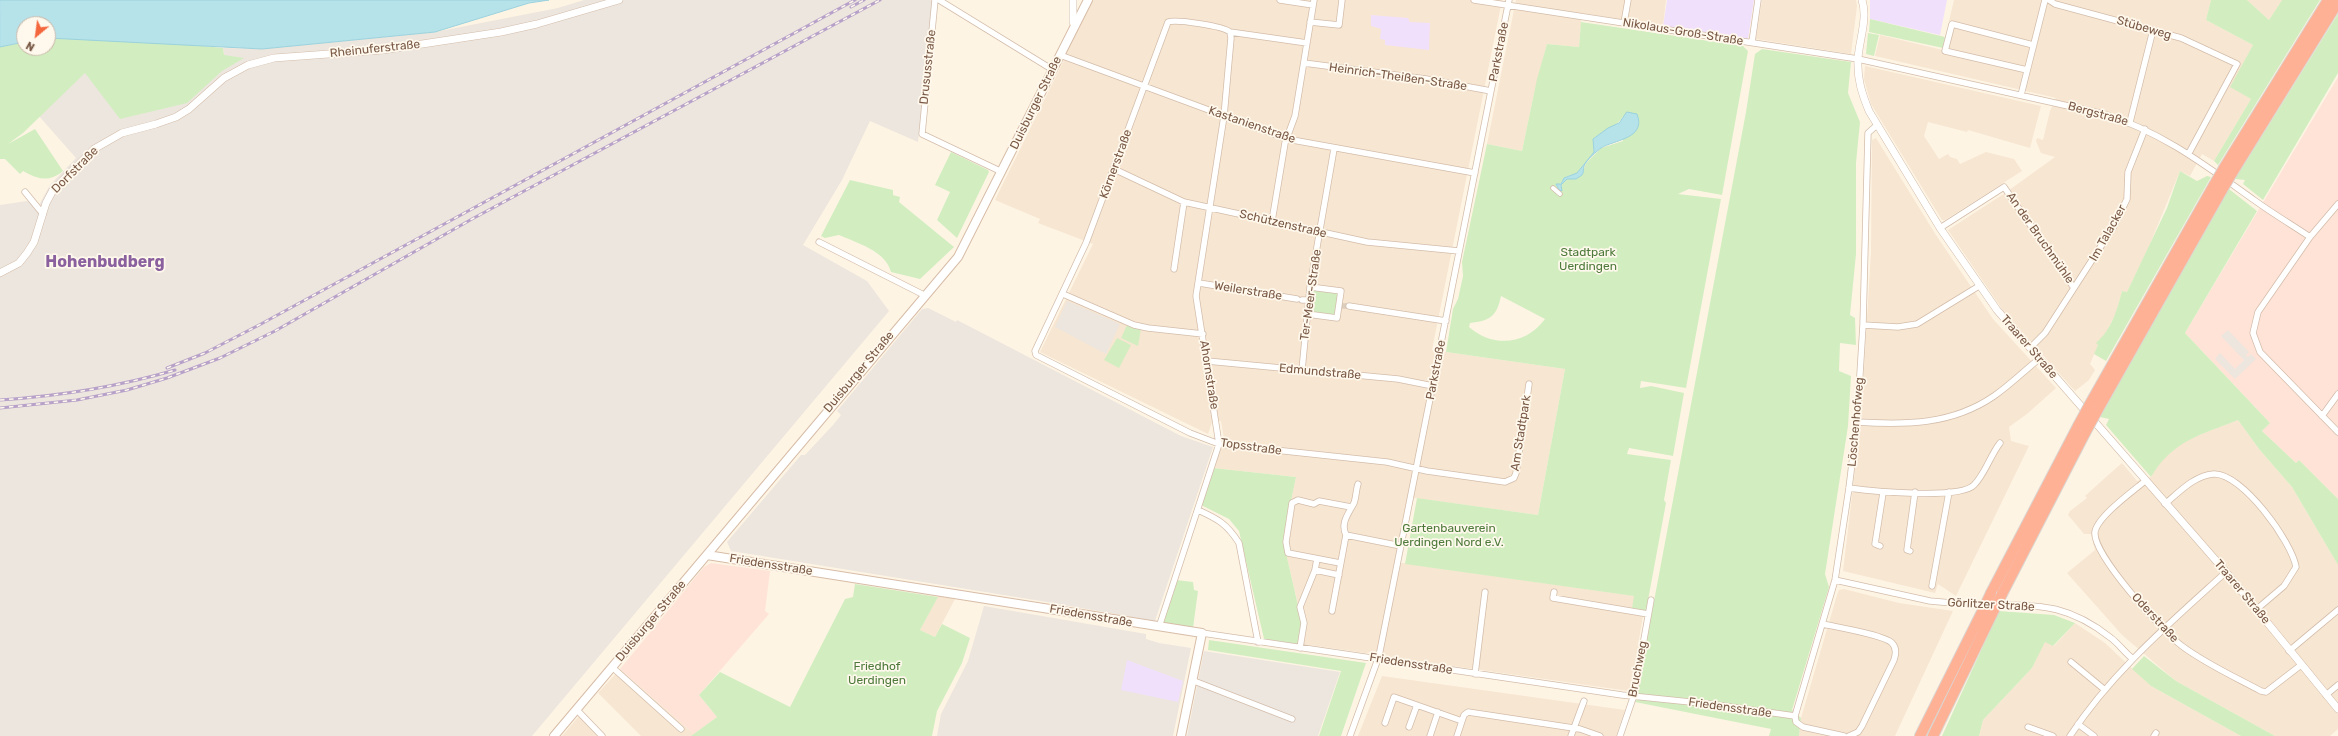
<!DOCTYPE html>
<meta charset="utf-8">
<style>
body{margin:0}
#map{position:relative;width:2338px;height:736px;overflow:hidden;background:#fef4e4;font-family:Rubik,sans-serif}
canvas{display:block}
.north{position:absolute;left:16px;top:16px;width:40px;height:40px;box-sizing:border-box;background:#fff8ec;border:1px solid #c9b8aa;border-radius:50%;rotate:209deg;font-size:11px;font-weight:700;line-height:16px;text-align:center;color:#795946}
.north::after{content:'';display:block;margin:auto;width:14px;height:18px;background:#f4673d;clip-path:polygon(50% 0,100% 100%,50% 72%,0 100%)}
</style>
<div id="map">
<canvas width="2338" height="736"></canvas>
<div class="north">N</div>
</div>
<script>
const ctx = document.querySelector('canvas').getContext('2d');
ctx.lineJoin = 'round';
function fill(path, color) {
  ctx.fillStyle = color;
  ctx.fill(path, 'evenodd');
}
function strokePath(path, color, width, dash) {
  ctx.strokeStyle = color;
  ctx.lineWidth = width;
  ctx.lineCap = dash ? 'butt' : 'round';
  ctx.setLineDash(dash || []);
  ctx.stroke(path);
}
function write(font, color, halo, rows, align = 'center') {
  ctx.font = font + ' Rubik,sans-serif';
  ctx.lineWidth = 3.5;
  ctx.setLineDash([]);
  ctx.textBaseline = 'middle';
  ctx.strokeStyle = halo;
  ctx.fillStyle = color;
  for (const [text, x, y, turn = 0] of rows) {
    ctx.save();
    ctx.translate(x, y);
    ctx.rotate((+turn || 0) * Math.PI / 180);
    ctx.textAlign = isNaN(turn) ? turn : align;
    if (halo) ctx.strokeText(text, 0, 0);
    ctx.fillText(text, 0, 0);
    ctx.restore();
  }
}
fill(new Path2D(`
 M1086 0H1502L1432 350 1565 369 1538 515 1408 497 1395 562 1635 596 1632 608 1644 610 1638 645 1640 646 1632 685 1629 691 1389 657 1374 652 1365 653 1303 644 1302 607 1298 605 1283 540 1296 477 1213 468 1224 439 1221 421 1212 422 1208 434 1040 352 1093 244 1038 223 1040 219 995 200 1063 62Z
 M1516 0H1666L1663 26 1582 13 1579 47 1547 44 1533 98 1522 151 1487 144Z
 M1762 0H1856L1857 6 1851 54 1756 39Z
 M1954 0H2211L2206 20 2253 45 2231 87 2251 99 2214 161 2202 154 2190 176 2180 171 2147 251 2127 292 2122 291 2116 313 2105 335 2097 343 2098 345 2090 364 2095 370 2089 380 2075 391 2002 309 1948 230 2005 193 2055 157 2041 153 2036 141 2037 138 2043 140 2050 111 2056 98 1875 56 1880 35 1947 51 1953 22 1949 21Z
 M2247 0H2282L2269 20Z
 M1865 66 2041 106 2030 148 1968 130 1967 132 1928 122 1924 136 1939 159 1948 154 1950 157 1957 159 1960 164 1986 152 2014 159 2022 171 1945 220H1942L1871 104 1864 79Z
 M1876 138 1936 235 1993 319 2056 388 2027 414 2009 427 2011 441 2029 446 1956 596 1938 584 1935 593 1843 571 1861 420 1871 252 1872 140Z
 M2238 420 2259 449 2292 487 2338 565V729L2330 736H2275L2176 681 2122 635 2067 573 2095 550 2091 534H2084L2068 515 2070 511 2087 498 2085 496 2106 477 2122 463 2137 481 2151 477 2161 460 2186 440Z
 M1844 589 1899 603 1953 611 1895 736H1799L1801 718 1837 595 1839 590Z
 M938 596 955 599 935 637 920 630Z
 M2075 623 2105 643 2151 686 2241 736H1979L1983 720 2032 668 2045 641 2054 646Z
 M620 669 694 734 691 736H641L598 693Z
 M1382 676 1625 710 1616 736H1358Z
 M579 716 597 736H562Z`), '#f7e6d1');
fill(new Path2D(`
 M2338 77V499L2299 460 2296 463 2262 431 2270 423 2185 333Z
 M711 563 770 571 765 611 769 614 699 695 717 717 694 734 620 669 704 567Z`), '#ffe3d7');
fill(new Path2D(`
 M584 0H930L935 3 918 142 870 121 842 180 803 245 867 281 889 311 532 736H0V205L27 201 39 205 50 185 76 158 38 115 74 56 224 55 223 48 262 49 435 32 558 8Z
 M1067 301 1120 324 1106 354 1055 327Z
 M928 308 956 322 957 320 1181 436 1213 447 1155 621 1041 601 731 551 727 542 801 455H805L833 425 841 415 837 411 922 309Z
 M2228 330 2249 352 2246 355 2248 357 2251 354 2256 359 2235 379 2215 359 2220 353 2235 369 2244 360 2221 336Z
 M984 606 1146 634V639L1159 643 1191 648 1173 736H937L941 714 968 661Z
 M1204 651 1340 672 1318 736H1187Z`), '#ede6de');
fill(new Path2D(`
 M1667 0H1754L1748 39 1663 26Z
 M1870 0H1947L1940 35 1870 19Z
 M1371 15 1408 18 1410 22 1430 23 1429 50 1385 45V40L1380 39 1381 29 1371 26Z
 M1127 660 1183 681 1178 702 1121 690Z`), '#f1e0fb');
fill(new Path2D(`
 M2211 0H2247L2269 20 2282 0H2320L2218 165 2214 161 2251 99 2230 87 2253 45 2206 20Z
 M2338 14V73L2263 200 2243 184 2245 180 2235 179Z
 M1870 19 1945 37 1943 48 1869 32Z
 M1581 22 1743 46 1748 51 1722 195 1689 189 1678 194 1721 199 1686 388 1641 381 1640 388 1651 386 1684 393 1673 456 1629 448 1627 454 1671 460 1664 500 1666 503 1646 611 1632 608 1634 596 1405 564 1417 498 1538 515 1565 369 1446 352 1453 309 1458 299 1463 276 1462 262 1487 144 1522 151 1537 79 1547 44 1579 47ZM1623 116V141L1601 148 1586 163 1582 175 1567 179 1558 189 1556 184H1560L1566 177 1577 173 1594 152 1593 139C1602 132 1620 125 1623 116ZM1501 296 1545 319C1526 345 1493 348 1469 327L1470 323C1490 321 1497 316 1501 296Z
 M1868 33 1879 35 1874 56 1866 54Z
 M54 37 173 43 223 48 224 55 244 58 222 71 187 103 120 119 85 73 23 133 8 144 35 129 63 171C49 183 37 179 23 171L20 174 5 159H0V47L24 42V48H48V38Z
 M1762 49 1851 62 1848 93 1860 122 1856 163V254L1850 315 1855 318 1856 345 1840 343 1839 371 1851 376 1848 426 1825 574 1829 587 1792 710 1801 718 1799 736H1769L1771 729 1635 702 1746 112 1755 54Z
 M951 152 988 170 989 172 957 238 937 220 950 192 935 185Z
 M2180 171 2197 181 2207 176 2211 177 2106 361 2094 354 2098 345 2096 343C2112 329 2117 310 2122 291L2127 292 2167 208Z
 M850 180 893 190V195L900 197 899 202 954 247 920 279 891 272C886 251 857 243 839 235L825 238 821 236Z
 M2229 189 2257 211 2185 333 2270 423 2262 431 2296 463 2299 460 2338 499V565L2292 487 2259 449 2238 420C2201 435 2173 440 2151 477L2106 425 2109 419 2100 417Z
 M1312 289 1338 293 1335 316 1309 313Z
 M1127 325 1141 329 1138 346 1121 338Z
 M1117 338 1131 345 1119 368 1104 360Z
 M1213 468 1296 477 1283 540 1302 623 1298 644 1264 639 1239 531 1229 519 1201 505Z
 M1176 580 1193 582 1194 590 1198 591 1193 628 1165 623 1163 620Z
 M855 584 938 597 920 630 935 637 942 624 970 638 962 663 937 711 932 736H691L717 717 699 695 720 672 790 707 845 599 853 597Z
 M1999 611 2054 615 2075 623 2053 646 2045 642 2032 668 1983 720 1979 736H1942Z
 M1209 640 1366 663 1341 736H1319L1341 671 1208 650Z
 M2144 656 2176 681 2275 736H2241L2151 686 2132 669Z`), '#d2eec0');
const water = new Path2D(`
 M0 0H549L529 3 435 32 262 49 48 38V24H24V42L0 47Z
 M1627 112 1637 114C1647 139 1613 140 1601 148 1597 151 1586 160 1584 166 1583 170 1584 172 1582 175L1576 179H1567L1561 185 1562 191 1559 190 1556 184H1561L1564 178 1577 173 1594 152 1593 139 1608 128 1619 123Z`);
fill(water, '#b6e2ea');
strokePath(water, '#9bd2dd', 1);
strokePath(new Path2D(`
 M1342 306H1349`), '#ddcdbc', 5.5, [5.5, 3]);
const pedestrian = new Path2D(`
 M1553 188 1560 194`);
const minor = new Path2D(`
 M935 0 922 134 1002 172
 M939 0 1053 70
 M1280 0 1313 5
 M1474 0 1858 59 2104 114C2162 132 2205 165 2254 200 2272 213 2292 225 2310 237
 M2049 0 2055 4 2181 38 2237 64 2189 153
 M1310 22 1339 25 1342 0
 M1624 23 1628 0
 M1230 32 1307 43
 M1752 42 1758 0
 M1060 55 1287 139 1475 173
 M1304 63 1426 79 1491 91
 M2027 70 1945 51 1952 24 2033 45
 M2021 95 2045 0
 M2130 122 2153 30
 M1114 169 1184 202 1367 242 1459 251
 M25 192 43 214
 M2338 204 2310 237 2258 312 2253 333 2260 352 2338 432
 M1272 221 1285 143 1295 116 1314 0
 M1940 228 2004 187 2074 288 2045 333 2030 348
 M819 242 924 295
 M1174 269 1184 202
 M1199 283 1297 299
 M2074 288 2114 226 2127 199 2128 172 2145 129
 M1063 294 1134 325 1148 328 1203 334
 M1302 300H1309
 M1349 306 1446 321
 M1307 314 1337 318 1341 291 1310 287
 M1863 325 1898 327 1917 324 1979 286
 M1207 361 1398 379 1433 386
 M1302 370 1310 287 1334 149
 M2322 416 2338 394
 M1857 422C1905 425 1952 425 1994 396 2010 385 2024 371 2039 359
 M2145 481C2133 491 2097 517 2095 532 2092 554 2163 632 2182 646 2206 664 2235 677 2261 691L2266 692 2301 665
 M1849 488C1871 491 1959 500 1974 485 1985 474 1990 456 2000 443
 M2165 504C2179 492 2195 475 2214 474 2242 473 2292 542 2296 567L2284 586 2257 609
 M1198 510C1218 519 1227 524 1239 543L1258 642
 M1346 535C1340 523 1349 513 1354 503 1356 498 1356 490 1358 484
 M1880 546 1875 544 1883 493
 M1910 551 1907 550 1915 492
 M1340 563 1288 553 1286 542 1292 503 1298 500 1314 504 1319 501 1351 507
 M1315 570 1339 575
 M1835 580 1930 601 1986 606
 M1932 586 1949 492
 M1554 592 1553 598 1648 614
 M1995 605C2043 604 2072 607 2111 638 2119 644 2125 653 2133 659
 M1332 611 1346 535 1401 546
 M1823 624C1836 627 1884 635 1892 643 1897 648 1896 654 1894 660L1862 726 1858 732 1849 736
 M1159 627 1219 444 1196 296 1224 116 1231 38 1230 32C1223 26 1176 19 1168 22L1086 243 1035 351 1036 355 1190 433 1219 444 1387 462 1427 471 1505 482 1514 478 1516 473 1529 384
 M1202 633 1622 695 1710 704 1795 716
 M1300 648 1304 623 1300 607 1315 570 1317 559
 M2289 651 2338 610
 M2071 662 2105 690
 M612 667 681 729
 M1475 674 1485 592
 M1194 681 1292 719
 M2326 695 2338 685
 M576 709 602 736
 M1385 723 1394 697 1462 721 1464 715 1468 712 1580 729 1600 736
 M2078 724 2094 736
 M1409 727 1417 705
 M2028 727 2053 736
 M1350 736 1379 656 1509 0
 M1430 736 1438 712
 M1457 736 1462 721
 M1571 736 1584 701
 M1620 736 1634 695 1651 600
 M1844 736 1803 727 1796 722 1795 716 1835 580 1849 488 1857 422 1863 325 1868 133 1877 125
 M2070 736C2112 672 2170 623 2226 572
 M2154 736 2156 733`);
const tertiary = new Path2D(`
 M1862 0C1868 19 1859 40 1858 59 1857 79 1862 94 1869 111L1940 228 1997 310 2226 572 2338 709
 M1073 22V0
 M0 273 19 263 27 253 34 242 46 203 53 190 94 149 122 133 156 124 176 117 189 109 224 78 248 65 274 58 383 50 501 32 537 24 619 0`);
const secondary = new Path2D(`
 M707 555 1202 633 1181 736
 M554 736 958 257 1088 0`);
const motorway = new Path2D(`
 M2224 168 2328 0
 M2232 173 2338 2
 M2090 404 2214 185
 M2097 411 2222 190
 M1991 593 2078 426
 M2002 594 2085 433
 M1920 736 1982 612
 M1933 736 1992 614`);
strokePath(pedestrian, '#d3bdab', 5.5);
strokePath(minor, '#d3bdab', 7);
strokePath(tertiary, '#d3bdab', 8);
strokePath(secondary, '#d7bda8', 10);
strokePath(motorway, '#dcd4cf', 12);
strokePath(pedestrian, '#fff', 4);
strokePath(minor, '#fff', 5.5);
strokePath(tertiary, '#fff', 7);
strokePath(secondary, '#fff', 8);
strokePath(motorway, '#feb195', 10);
const rail = new Path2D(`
 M851 7 864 0
 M167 368 205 353 261 324 855 0
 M0 400C60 396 117 387 175 370
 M0 408 77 400 127 390 167 378 220 358 275 331 472 219 880 0`);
strokePath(rail, '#b7a1c9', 3);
strokePath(rail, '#fff8ec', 1.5, [4.5]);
const motorwayBridge = new Path2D(`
 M2214 185 2224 168
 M2222 190 2232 173
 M2078 426 2090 404
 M2085 433 2097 411
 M1982 612 1991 593
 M1992 614 2002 594`);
strokePath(motorwayBridge, '#dcd4cf', 12, []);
strokePath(motorwayBridge, '#feb195', 10);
write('12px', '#795946', '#fff8ec', [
 ["Stübeweg",2144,28,16],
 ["Nikolaus-Groß-Straße",1683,32,9],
 ["Rheinuferstraße",375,49,-6],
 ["Parkstraße",1499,52,-79],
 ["Drususstraße",928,67,-84],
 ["Heinrich-Theißen-Straße",1398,77,8],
 ["Duisburger Straße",1036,103,-64],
 ["Bergstraße",2098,114,15],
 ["Kastanienstraße",1252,125,19],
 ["Körnerstraße",1116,164,-70],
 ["Dorfstraße",75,170,-45],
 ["Schützenstraße",1283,224,13],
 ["Im Talacker",2108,233,-61],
 ["An der Bruchmühle",2040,238,55],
 ["Weilerstraße",1248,291,9],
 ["Ter-Meer-Straße",1311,295,-82],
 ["Traarer Straße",2029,347,49],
 ["Parkstraße",1436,370,-79],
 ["Duisburger Straße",859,372,-50],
 ["Edmundstraße",1320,372,5],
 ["Ahornstraße",1209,375,81],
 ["Löschenhofweg",1856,422,-85],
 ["Am Stadtpark",1521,433,-81],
 ["Topsstraße",1251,447,8],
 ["Friedensstraße",771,565,9],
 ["Traarer Straße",2242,592,50],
 ["Görlitzer Straße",1991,605,3],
 ["Friedensstraße",1091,616,10],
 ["Oderstraße",2155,618,47],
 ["Duisburger Straße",651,621,-50],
 ["Friedensstraße",1411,664,9],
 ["Bruchweg",1638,669,-79],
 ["Friedensstraße",1730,708,8]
]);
write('12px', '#4d7a3b', '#fff8ec', [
 ["Stadtpark",1588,253],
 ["Uerdingen",1588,267],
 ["Gartenbauverein",1449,529],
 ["Uerdingen Nord e.V.",1449,543],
 ["Friedhof",877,667],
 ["Uerdingen",877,681]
]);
write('bold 16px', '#8a619e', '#fff8ec', [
 ["Hohenbudberg",105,262]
]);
</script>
